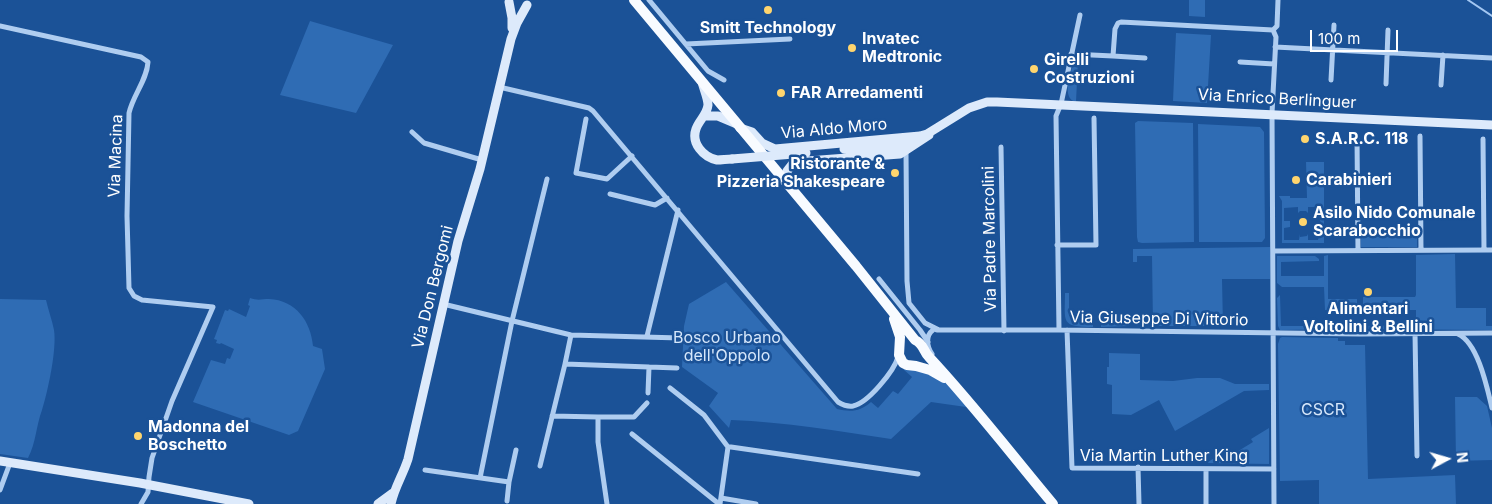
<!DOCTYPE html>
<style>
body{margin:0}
#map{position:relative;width:1492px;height:504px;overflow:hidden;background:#1b5297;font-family:Inter,sans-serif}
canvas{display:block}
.north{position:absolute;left:1422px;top:434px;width:50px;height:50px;-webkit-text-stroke:4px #1b5297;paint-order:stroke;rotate:84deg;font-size:14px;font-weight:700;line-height:20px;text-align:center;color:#fff}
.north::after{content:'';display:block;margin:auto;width:18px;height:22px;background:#fff;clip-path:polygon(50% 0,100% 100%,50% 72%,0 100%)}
.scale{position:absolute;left:1310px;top:30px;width:88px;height:22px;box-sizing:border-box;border:2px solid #fff;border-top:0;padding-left:6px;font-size:15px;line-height:18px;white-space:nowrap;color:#fff;-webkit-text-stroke:4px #1b5297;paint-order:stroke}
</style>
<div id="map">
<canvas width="1492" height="504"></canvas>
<div class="north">N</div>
<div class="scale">100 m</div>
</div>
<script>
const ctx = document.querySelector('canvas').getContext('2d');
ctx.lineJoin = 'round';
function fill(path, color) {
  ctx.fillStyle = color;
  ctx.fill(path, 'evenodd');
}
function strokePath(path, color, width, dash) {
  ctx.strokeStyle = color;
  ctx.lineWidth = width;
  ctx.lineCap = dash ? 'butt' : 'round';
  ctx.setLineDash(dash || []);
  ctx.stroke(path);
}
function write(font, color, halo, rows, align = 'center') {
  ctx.font = font + ' Inter,sans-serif';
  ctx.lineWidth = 5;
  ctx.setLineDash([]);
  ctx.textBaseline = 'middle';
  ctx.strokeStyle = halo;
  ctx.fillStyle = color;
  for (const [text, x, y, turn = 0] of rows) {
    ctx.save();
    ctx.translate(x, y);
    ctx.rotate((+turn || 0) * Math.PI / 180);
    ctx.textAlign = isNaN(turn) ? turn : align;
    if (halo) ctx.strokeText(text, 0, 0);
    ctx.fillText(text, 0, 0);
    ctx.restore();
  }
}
fill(new Path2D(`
 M1189 0H1205V17L1189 16Z
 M310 21 393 45 356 113 280 95Z
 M1176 33 1211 35 1207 103 1173 101Z
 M1078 60 1076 102C1061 99 1070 71 1075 61Z
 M1138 121 1193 123 1194 242 1142 243 1138 242 1137 237 1135 123Z
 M1198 124 1260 127 1264 132 1265 238 1262 242H1199Z
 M1306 162H1324V243H1282V201L1279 196H1290V198H1307ZM1298 207V213L1300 211H1306L1308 213V207H1317L1321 224 1318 240H1308V234L1307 236 1300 237V234L1299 240H1284V228L1290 227V221H1284V208Z
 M1361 230H1417V247H1361Z
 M1270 247V279H1222L1223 326H1153L1152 256H1137V262H1133V249Z
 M1455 254 1456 308H1486V326H1492V330L1364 329V326L1416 325V310H1363V297H1415L1416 295V255Z
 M1328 255V299H1357V310H1325L1324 287H1282L1277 283V256H1315L1319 259V261L1281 262V276H1324V256Z
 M726 282 837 409C850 412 860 412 871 402L878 408 893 391 898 394 912 377 903 369 920 370 947 383 966 405V407L931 402 891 439C838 431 785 422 731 420L729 428 709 406 718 393 682 367 684 326 689 304Z
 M1065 293H1069V316H1093V327C1060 327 1065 322 1065 293Z
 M1280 295 1281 326H1356V329L1280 330 1278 326 1277 298Z
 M250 298C258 301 262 299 269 299 296 300 311 322 313 346L322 349 325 369 298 431 289 435 193 402 211 360 225 364 227 358 230 359 234 349 221 343 220 344 216 343 217 340 214 339 225 310 228 311 229 309 246 317 250 306 248 305Z
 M0 299 46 300C48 309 52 320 54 330 57 349 48 391 42 410 36 426 36 443 28 458L0 454Z
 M1101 316H1129V326L1101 327Z
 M1282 337 1338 338V341H1345V345H1365L1368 479 1455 475 1456 504H1319V480L1280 481 1278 344 1280 338Z
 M1109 353 1140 354V380L1173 381 1197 378H1220L1235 384H1269V390L1244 391 1175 431 1159 400 1131 415 1112 414V385L1107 384V367H1109Z
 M1455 397H1477L1487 406 1492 428V460L1456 461Z
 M1269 428V464L1206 463 1218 456 1222 461 1253 442 1251 439Z`), '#2f6cb4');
strokePath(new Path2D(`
 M1468 0 1492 16`), '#a3c7f2', 2);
strokePath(new Path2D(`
 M649 0 708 71 724 80
 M1080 15 1061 104 1056 116 1059 330 1360 334 1492 333
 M0 26 141 57 148 62C147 80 133 95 129 113L127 216 129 288 134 296 142 300 213 307 172 401 152 458 149 477 148 492 141 504
 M686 44 790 39
 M1275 47 1492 58
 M1071 54 1113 56 1115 29 1118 23 1121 22 1273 30
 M1113 56 1145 58
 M1240 62 1274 64
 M1331 80 1334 25
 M1386 84 1388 30
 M1441 85 1443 55
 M499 87 589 108 593 111 838 402C843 405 847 407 853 406 868 403 894 371 898 357
 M586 119 576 173 607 179 632 156
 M412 132 424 143 482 160
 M1420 136 1421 250
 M1357 137 1358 250
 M1483 139 1484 250
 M1001 147 1004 331
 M906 151 907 281 909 303 925 323 939 330
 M610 194 655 205 667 198
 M1057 245H1096L1094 118
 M1273 251 1492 250
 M879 279 920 330 928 342
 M443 304 571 335 680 338
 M937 330H1059
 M1067 330 1072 468 1274 469
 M1415 333 1417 456
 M1458 334C1478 343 1487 387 1492 408
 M571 335 565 364 677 368
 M647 336 678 210
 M932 354C927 347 925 336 933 330
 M670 388 704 415 728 447
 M648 393 649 367
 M552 416 598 417
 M632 434 719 504
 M540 466 565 364
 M1138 467 1139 504
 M425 470 509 482 516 450
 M480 478 512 321 547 179
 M0 490 10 463
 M721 498 756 504
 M507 501 509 482
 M607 504 598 442V417H634L647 403
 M720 504 728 447H731L918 474
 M1206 504V469
 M1274 504 1272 113 1276 37 1273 30 1277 26 1278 0`), '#afcdf0', 5);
strokePath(new Path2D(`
 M509 2 512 18V28
 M702 82C704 90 708 98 708 105 707 115 699 120 696 129 691 143 703 157 717 160 722 160 727 159 732 159
 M704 116H718L737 124
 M740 128 752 132 762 143 775 149 920 136 927 134 969 108 987 102H997L1492 125
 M844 149 892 147 913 141
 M788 184 787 171 794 162 900 154 929 135
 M0 461 140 483 249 504
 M378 504 393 493
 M391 504C394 488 403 475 408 459L458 241 480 169 511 39 517 23 527 5`), '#ddeafb', 9);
strokePath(new Path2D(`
 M634 0 856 266 915 340C924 344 923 351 929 357 973 404 1012 455 1053 504
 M894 319 900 337 899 355 903 363 907 365 916 366 930 370 944 378`), '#f8fbff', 10);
strokePath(new Path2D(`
 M732 159 806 153`), '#ddeafb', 9);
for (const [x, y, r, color] of [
 [768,10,5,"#ffd56e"],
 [852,48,5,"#ffd56e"],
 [1034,69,5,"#ffd56e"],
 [781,93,5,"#ffd56e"],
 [1305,139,5,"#ffd56e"],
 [895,173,5,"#ffd56e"],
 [1296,180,5,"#ffd56e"],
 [1303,222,5,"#ffd56e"],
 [1368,292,5,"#ffd56e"],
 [138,436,5,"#ffd56e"]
]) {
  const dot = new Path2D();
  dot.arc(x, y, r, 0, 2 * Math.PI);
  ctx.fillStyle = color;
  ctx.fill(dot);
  strokePath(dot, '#1b5297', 2);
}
write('bold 16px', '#fff', '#1b5297', [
 ["Smitt Technology",768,28,"center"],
 ["Invatec",862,39],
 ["Medtronic",862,57],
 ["Girelli",1044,60],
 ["Costruzioni",1044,78],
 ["FAR Arredamenti",791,93],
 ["S.A.R.C. 118",1315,139],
 ["Ristorante &",885,164,"right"],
 ["Pizzeria Shakespeare",885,182,"right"],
 ["Carabinieri",1306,180],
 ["Asilo Nido Comunale",1313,213],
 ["Scarabocchio",1313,231],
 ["Alimentari",1368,309,"center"],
 ["Voltolini & Bellini",1368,327,"center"],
 ["Madonna del",148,427],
 ["Boschetto",148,445]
], 'left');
write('16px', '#fff', '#1b5297', [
 ["Via Enrico Berlinguer",1277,99,3],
 ["Via Aldo Moro",834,129,-5],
 ["Via Macina",116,156,-88],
 ["Via Padre Marcolini",990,239,-91],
 ["Via Don Bergomi",433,287,-76],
 ["Via Giuseppe Di Vittorio",1159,319,1],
 ["Via Martin Luther King",1164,456]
]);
write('16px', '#d6e7fb', '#1b5297', [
 ["Bosco Urbano",727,338],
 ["dell'Oppolo",727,356],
 ["CSCR",1323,410]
]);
</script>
